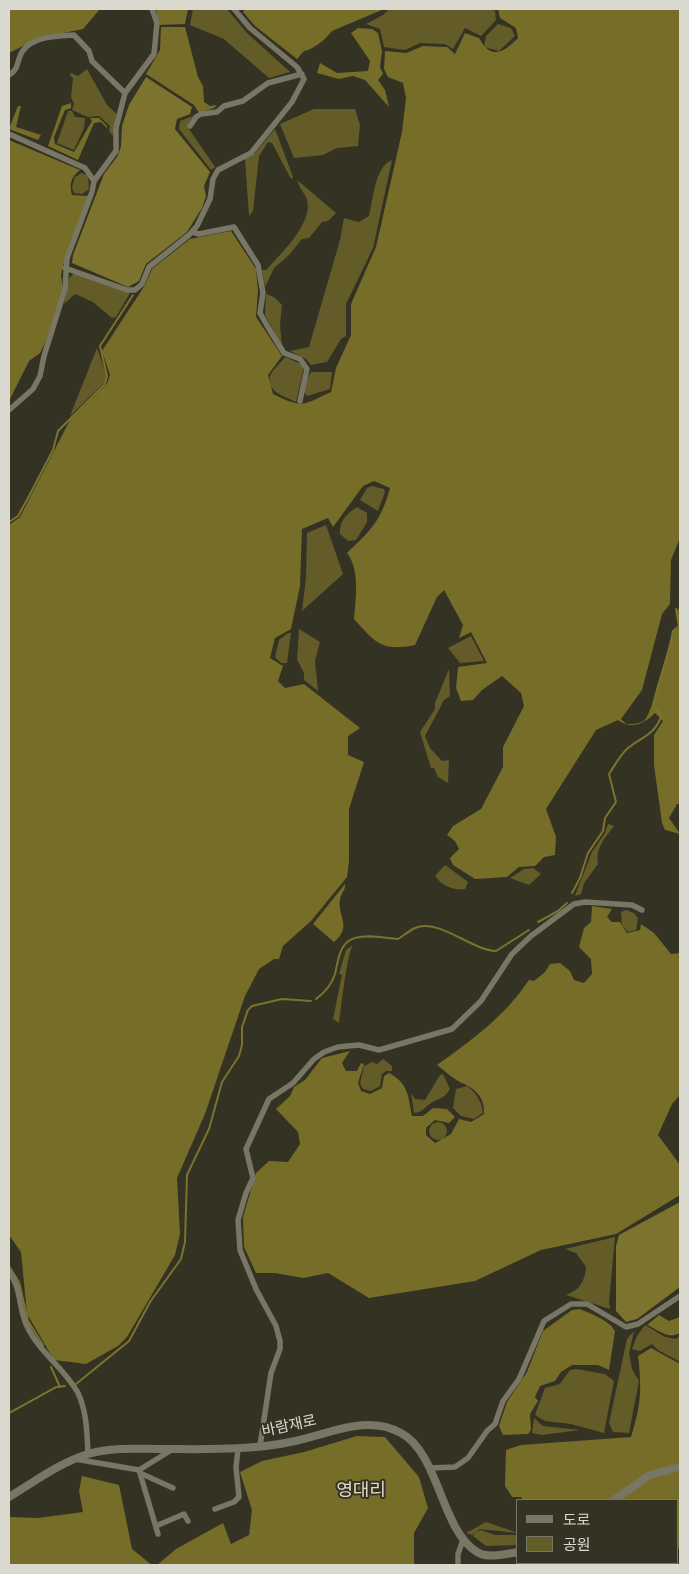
<!DOCTYPE html>
<meta charset="utf-8">
<style>
body{margin:0}
#map{position:relative;width:689px;height:1574px;overflow:hidden;background:#343223;font-family:Mulish,"Noto Sans KR",sans-serif}
canvas{display:block}
.frame{position:absolute;inset:0;border:10px solid #dad9d0;pointer-events:none}
.legend{position:absolute;left:516px;top:1499px;width:162px;height:65px;box-sizing:border-box;background:#343223;border:1px solid #767568;margin:0;padding:6px 9px;list-style:none;font-size:15px;color:#dad9d0}
.legend li{display:flex;align-items:center;gap:10px;height:25px}
.legend b{width:25px;border:1px solid #767568}
</style>
<div id="map">
<canvas width="689" height="1574"></canvas>
<div class="frame"></div>
<ul class="legend">
<li><b style="height:6px;background:#787665"></b>도로</li>
<li><b style="height:14px;background:#635c29"></b>공원</li>
</ul>
</div>
<script>
const ctx = document.querySelector('canvas').getContext('2d');
ctx.lineJoin = 'round';
function fill(path, color) {
  ctx.fillStyle = color;
  ctx.fill(path, 'evenodd');
}
function strokePath(path, color, width, dash) {
  ctx.strokeStyle = color;
  ctx.lineWidth = width;
  ctx.lineCap = dash ? 'butt' : 'round';
  ctx.setLineDash(dash || []);
  ctx.stroke(path);
}
function write(font, color, halo, rows, align = 'center') {
  ctx.font = font + ' Mulish,"Noto Sans KR",sans-serif';
  ctx.lineWidth = 4;
  ctx.setLineDash([]);
  ctx.textBaseline = 'middle';
  ctx.strokeStyle = halo;
  ctx.fillStyle = color;
  for (const [text, x, y, turn = 0] of rows) {
    ctx.save();
    ctx.translate(x, y);
    ctx.rotate((+turn || 0) * Math.PI / 180);
    ctx.textAlign = isNaN(turn) ? turn : align;
    if (halo) ctx.strokeText(text, 0, 0);
    ctx.fillText(text, 0, 0);
    ctx.restore();
  }
}
fill(new Path2D(`
 M193 9H227L247 33 290 72 269 78 224 39 190 25Z
 M389 9H490L495 11 496 20 481 36 465 28 453 49 445 44 420 43 405 50 384 47 380 29 366 24 383 15Z
 M498 24 511 28 515 36 499 51 484 47 486 36Z
 M87 69 107 105 119 116 115 138 109 131 110 126 99 116 88 117 72 110 74 104 71 97 73 78 70 75 71 73 78 76Z
 M314 109H355L360 125 358 146 337 148 323 155 294 158 280 124Z
 M68 111H72L75 117 85 118 84 128 74 150 57 143Z
 M193 116 188 124 189 129 215 167 211 170 179 129 180 121Z
 M275 129 293 177 292 179 290 177 272 143 268 142 259 156 253 211 249 216 245 159 255 153Z
 M392 160 373 248 346 304V336L341 339 327 362 311 365 306 359 290 351 309 347 340 240 344 218 359 222 369 216C373 200 375 166 392 160Z
 M82 173 88 176 89 189 82 194 74 193 72 187 75 177Z
 M297 180 336 213 328 221 322 222 309 238 302 239 289 255 274 268 265 287 262 270H266C280 255 314 222 307 200 305 193 300 190 297 180Z
 M74 273 130 293 116 317 112 318 93 302 75 294 64 304 69 278Z
 M266 294 274 297 282 305 280 325 282 347 265 315Z
 M97 348 107 377 105 382 70 416Z
 M285 357 301 364 304 367 296 402C286 397 266 392 270 376 272 370 281 363 285 357Z
 M311 372H332L330 389 307 396 304 392 305 384Z
 M372 486 384 489 385 492 378 511 360 500 367 488Z
 M357 507 367 513V522L356 540 348 541 340 534C339 520 347 514 357 507Z
 M326 525 343 574 302 611 306 577 307 533Z
 M299 629 320 642 315 661 318 691 304 680V673L297 659Z
 M288 633H291L287 663H281L275 657 279 640Z
 M471 636 484 661 460 663 448 648Z
 M449 669 450 696 444 700 425 736 430 748 442 761 449 760 448 783 438 777 434 768H431L420 732 435 709V703Z
 M608 824 614 826C605 838 595 848 598 864L584 883 581 894 575 896 592 852 605 833Z
 M445 865 468 882 465 889C454 891 441 885 435 876Z
 M533 868 541 874 529 885 510 878 524 869Z
 M626 910 634 913 638 918 636 930 628 932 622 925 621 912Z
 M353 945C347 953 341 1009 339 1023L333 1019 342 975 339 974 346 950Z
 M383 1059 392 1066V1071H386L382 1074 380 1086 371 1091 363 1089 360 1083 364 1066 372 1062 377 1064Z
 M443 1074 450 1089C444 1099 439 1098 431 1103 424 1108 423 1112 414 1113L411 1093 415 1099 425 1100 440 1075Z
 M467 1086C476 1092 482 1102 483 1113L474 1119 461 1116 453 1108 456 1089Z
 M429 1131a9 9 0 1 1 18 0a9 9 0 1 1-18 0Z
 M615 1237 609 1302 610 1309 566 1295C580 1290 585 1281 586 1267L576 1253 565 1249Z
 M645 1325 665 1337 676 1339 680 1336V1362L658 1350 652 1344 640 1351 632 1349 637 1336Z
 M634 1331 629 1353 632 1369 639 1381 629 1433 613 1432 609 1423 627 1339Z
 M576 1369 605 1374 614 1381 604 1433 571 1424 545 1421 535 1415 545 1388 560 1384 570 1370Z
 M534 1418 543 1426 580 1430 542 1435 532 1433Z
 M486 1522 518 1533 480 1529 472 1535 466 1533Z
 M481 1530 495 1535H518L517 1545 486 1546 473 1536 476 1532Z`), '#635c29');
fill(new Path2D(`
 M9 9H100L83 29 39 38 9 53Z
 M156 9H188L185 24 159 25Z
 M245 9H384L332 31C327 38 313 50 304 51L297 59 255 26 243 12Z
 M498 9H680V538L671 560 670 604 662 614 642 690 621 719 626 724C632 724 641 724 645 720 651 715 672 642 674 631L680 627 677 611 680 606V804H677L669 818 680 834 665 830 662 823 654 765V735L663 721 655 713C644 724 631 730 618 720L596 730 546 809 556 837 555 855 544 857 535 866 519 867 507 877 475 879 453 865 450 858 459 849 455 841 447 835 453 826 481 809 503 767V747L524 706 521 693 502 676 482 690 473 700 461 701 456 688 458 667 487 663 471 632 459 638 463 625 444 590 437 597 415 645C381 652 375 642 354 619 356 598 360 570 347 553 371 530 381 521 390 488L374 481 363 486 333 527 328 518 302 529 300 586 291 629 275 638 270 658 283 666 278 681 285 688 304 684 360 728 348 736V755L364 762 349 809V861L347 877 311 921 283 946 279 959H274L259 969 245 996 205 1114 177 1178 180 1234 175 1255 127 1337 118 1346 86 1364 54 1360 27 1314 21 1252 9 1235V525L20 517 70 420 107 384 110 375 102 351 145 285 152 269 190 239 231 231 256 269 258 291 256 317 282 356 268 375 273 394C303 409 303 405 331 392L336 368 351 335V304L376 247 402 132 406 98 403 83 388 77 384 69 385 51 406 53 423 46 447 47 455 54 465 33 479 38C491 61 504 52 518 38L516 28 500 18Z
 M161 27H185L198 77 203 86 204 102 210 106 217 105 214 108 199 113 194 105 146 74 160 50Z
 M358 28 372 29 378 33 382 51 380 67 383 74 378 80 385 90 389 107 365 80 353 76 339 79 317 73 320 63 337 73 368 71 370 61 351 33Z
 M71 103V108L65 110 54 137 55 144 74 152 92 121 90 118H99L107 126V128L101 122 94 123 78 160 48 146 62 106Z
 M18 106H21L16 127 41 135 38 140 9 129Z
 M9 140 80 170C71 177 69 184 72 195L88 196 65 258 61 275 63 289 47 339 40 353 29 361 9 401Z
 M345 884C346 890 341 893 340 899 337 916 353 926 334 942L313 924Z
 M592 906 612 909 607 917 612 922H620L627 933 640 930 641 924 654 933 671 954 680 953V1095L672 1104 658 1135 680 1165V1195L616 1234 541 1250 475 1281 369 1298 328 1273 303 1278 275 1273H256L244 1247 243 1217 256 1173 269 1161 288 1162 300 1144 298 1132 276 1109 290 1096 294 1087 305 1080 322 1058 350 1051 342 1063 346 1071H357L361 1063 364 1064 358 1083 361 1091 370 1094 382 1088 384 1076 389 1073C409 1084 408 1096 412 1116H423L433 1108 447 1109 455 1117 449 1123 435 1120 426 1128V1135L435 1143 451 1134 459 1119 471 1122 484 1114C485 1096 474 1088 460 1082 452 1078 444 1070 437 1065 472 1040 505 1016 529 980L534 981 545 972 550 964 560 963 570 971 574 980 584 983 592 974 591 959 579 947 584 928 591 922Z
 M580 1309C591 1314 609 1320 615 1331L609 1370 598 1365H572L561 1372 555 1381 540 1386 535 1397 538 1401 530 1414 531 1430 528 1434 503 1435 499 1426 507 1402 527 1372 543 1331 572 1310Z
 M659 1315 669 1321 680 1317V1333C668 1340 659 1330 647 1325Z
 M651 1348 680 1364V1548L678 1549V1500H523L521 1497H512L505 1486 506 1450 521 1445 631 1437C641 1405 642 1389 638 1356Z
 M357 1436 385 1437 419 1477 428 1508 414 1533V1565H157L176 1549 223 1523 231 1544 249 1535 252 1510 240 1472 262 1461 304 1452Z
 M82 1476 119 1485 132 1549 152 1565H9V1517L38 1518 83 1512 79 1491Z
 M524 1563H664L661 1565H524Z`), '#766d28');
fill(new Path2D(`
 M146 77 192 107 190 114 177 119 175 129 210 172 204 186 206 196 202 208 187 232 146 264 139 281 128 287 72 263 73 255 104 174 117 157 121 147 122 126 129 105Z
 M680 1202V1287L637 1319 626 1322 616 1311V1246L619 1235Z`), '#7c732f');
strokePath(new Path2D(`
 M9 522 18 516 28 498 53 450 58 431 105 384 107 376 100 346 133 295
 M572 893 580 878 588 853 603 831 605 818 616 802 609 774C615 765 620 755 628 748 644 735 653 737 662 715L653 706C658 680 669 656 673 631L679 626 676 609
 M538 922 558 911 567 903
 M316 999C324 993 332 984 335 974 338 962 339 942 355 938 369 934 384 938 398 939 403 936 409 931 415 928 439 918 471 950 496 951L529 930
 M9 1266 19 1282 28 1321 43 1345
 M51 1367 60 1387
 M76 1384 129 1341 150 1302 181 1259 185 1242 187 1175 209 1129 222 1082 239 1056 242 1045V1027L248 1010 252 1006 282 999 311 1001
 M9 1413 56 1387 65 1386`), '#7c732f', 2);
strokePath(new Path2D(`
 M9 75C20 69 16 61 22 52 32 36 58 36 74 35L89 51 92 61 125 93
 M190 126 196 117 201 114 217 112 224 106 243 101 268 83 302 74
 M9 134 85 168 94 181 92 192 67 258 65 289 44 356 40 376 33 389 9 410
 M94 181 116 151V128L125 93 154 54 157 23 152 9
 M192 232 199 234 234 227 258 265 263 293 260 313 269 329 284 353 300 359 307 369 300 401
 M65 268 127 290H135L142 284 149 267 189 235 197 226 210 199 213 179 218 170 251 153 292 102 304 79 297 67 250 28 234 9
 M9 1272C22 1289 18 1308 27 1326 39 1352 65 1369 78 1393 87 1412 87 1434 88 1454
 M260 1446 271 1373 280 1349V1341L276 1326 256 1289 240 1250 238 1220 246 1193 253 1178 246 1149 269 1099 293 1083 314 1059 324 1052 338 1047 359 1045 379 1050 452 1029 481 1001 512 954 531 936 574 904 585 902 632 905 642 910
 M75 1459 139 1470 173 1449
 M429 1468 455 1467 468 1458 487 1431 495 1424 503 1401 519 1379 544 1321 571 1304H587L626 1327 638 1324 680 1296
 M139 1470 158 1534
 M140 1473 173 1488
 M215 1509 234 1502 239 1497 236 1467 238 1449
 M156 1526 184 1514 188 1521
 M458 1565V1554L463 1540`), '#787665', 5.5);
strokePath(new Path2D(`
 M9 1497C34 1482 59 1463 88 1454 111 1447 136 1449 159 1449 205 1449 250 1451 295 1441 330 1434 366 1414 401 1433 439 1453 441 1530 477 1552 488 1559 506 1554 518 1552
 M614 1500 650 1475 680 1467`), '#787665', 8);
write('15px', '#dad9d0', '#343223', [
 ["바람재로",289,1426,-12]
]);
write('18px', '#dfddca', '#343223', [
 ["영대리",361,1491]
]);
</script>
